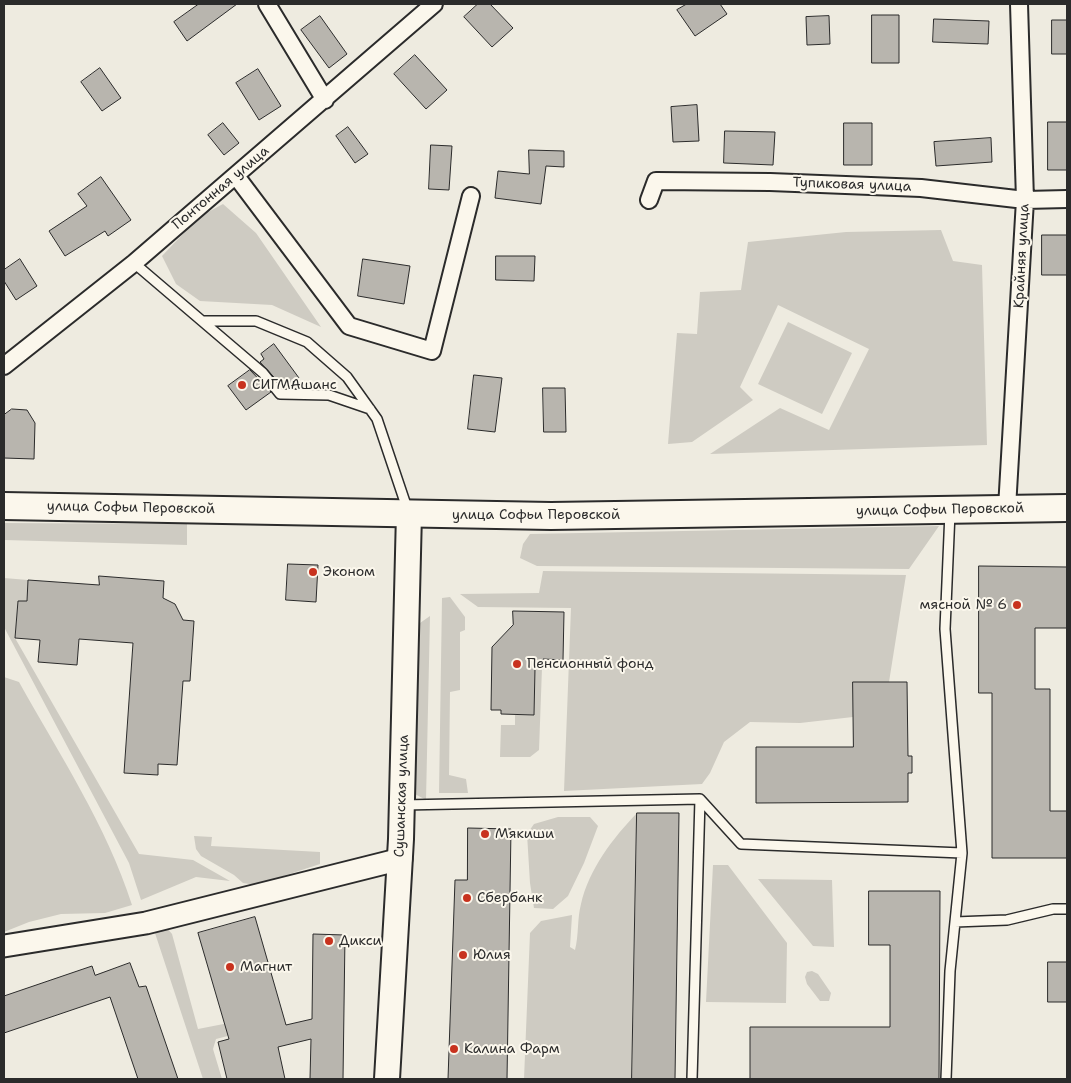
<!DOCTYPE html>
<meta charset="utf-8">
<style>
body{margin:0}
#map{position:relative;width:1071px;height:1083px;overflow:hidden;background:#eeebe0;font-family:"Shantell Sans",sans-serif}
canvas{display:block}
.frame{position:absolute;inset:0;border:5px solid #2b2b2b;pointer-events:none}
</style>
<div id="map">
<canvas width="1071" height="1083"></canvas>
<div class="frame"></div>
</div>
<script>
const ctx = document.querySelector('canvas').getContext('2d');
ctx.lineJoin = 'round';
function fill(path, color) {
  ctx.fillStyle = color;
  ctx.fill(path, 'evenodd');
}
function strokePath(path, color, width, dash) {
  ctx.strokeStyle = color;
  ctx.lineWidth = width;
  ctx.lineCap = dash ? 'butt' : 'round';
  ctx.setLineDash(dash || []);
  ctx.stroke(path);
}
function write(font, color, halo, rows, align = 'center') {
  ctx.font = font + ' "Shantell Sans",sans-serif';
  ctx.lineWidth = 4;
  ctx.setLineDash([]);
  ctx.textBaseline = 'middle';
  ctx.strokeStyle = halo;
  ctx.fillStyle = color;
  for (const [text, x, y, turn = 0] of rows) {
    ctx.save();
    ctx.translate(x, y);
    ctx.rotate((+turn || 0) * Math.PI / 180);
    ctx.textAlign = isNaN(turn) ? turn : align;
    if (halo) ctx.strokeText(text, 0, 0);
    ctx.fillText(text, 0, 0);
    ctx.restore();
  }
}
fill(new Path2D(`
 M223 204 256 233 321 327 272 305 200 301 176 284 162 256 199 217Z
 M941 230 953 261 982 265 987 445 710 454 780 408 829 430 869 349 778 305 740 387 753 400 692 442 668 444 677 333 697 334 700 292 741 290 748 242 846 232Z
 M788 322 852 353 822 414 758 384Z
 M4 523 187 524V545L4 540Z
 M939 526 909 569 537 566 520 558 523 544 530 534Z
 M543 571 906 575 889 682H853V717L800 723 750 722 724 742 710 773 702 784 564 791 571 608 478 607 460 594 539 593Z
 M4 578 28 580 27 601H18L15 638 139 854 193 860 230 881 196 877 141 900 129 863 4 627Z
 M450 597 465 617V630L460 632V690L450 692 449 775 466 779 468 793H439L442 598Z
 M430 616 426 800 413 793 420 623Z
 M535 668H542L539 750 530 757H500L501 725H515V715H534Z
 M4 677 19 682C59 754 107 826 132 905L105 913 61 914 29 922 4 932Z
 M637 813 632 1079H524L530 933 541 921 572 915 570 947 575 950C579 935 577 919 581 904 589 869 613 838 637 813Z
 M558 817H590L598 826 584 863 568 896 553 909 534 908 530 883 527 834 534 824Z
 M194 836 212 837 211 846 320 852V864L256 885 243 883 234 875 201 856 196 849Z
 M713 865H728L787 943 786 1003 706 1002Z
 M758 879 832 880 834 947 813 946Z
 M167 928 172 934 198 1029 239 1021 243 1032 216 1039 213 1049 222 1079H203L154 930Z
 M812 971 818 974 831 993 829 1001H820L807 984 805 977 807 972Z`), '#cecbc2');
const building = new Path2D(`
 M199 4H237L187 41 174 22Z
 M478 4H490L513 28 492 47 464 17Z
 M687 4H720L727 14 695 36 677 10Z
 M872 15H899V63H872Z
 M320 16 347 54 329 68 301 30Z
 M829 16 830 44 807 45 806 17Z
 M934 19 989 21 988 44 933 42Z
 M1052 20H1067V54H1052Z
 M415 55 447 90 426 109 394 74Z
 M100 68 121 98 102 111 81 82Z
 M258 69 281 106 259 120 236 83Z
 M697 105 699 141 673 142 671 107Z
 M1048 122H1067V170H1048Z
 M223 123 239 143 224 155 208 135Z
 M844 123H872V165H844Z
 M348 127 368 154 355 163 336 136Z
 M725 131 775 132 773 165 724 163Z
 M991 138 992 162 936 166 934 142Z
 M431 145 452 146 449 190 429 189Z
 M529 150 564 151V167L546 166 541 204 495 198 498 171 529 174Z
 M101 177 131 220 108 236 105 231 65 256 49 231 87 206 78 194Z
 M1042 235H1067V275H1042Z
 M496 256H535L534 281 496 280Z
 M20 259 37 286 16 300 4 281V270Z
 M363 259 410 266 404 304 358 296Z
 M274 344 299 378 286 388 283 383 281 385 260 362 264 359 261 354Z
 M250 370 271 392 246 410 228 386Z
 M474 375 502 378 495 432 468 429Z
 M543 388H565L566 432H544Z
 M12 409 27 410 35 423 34 459 4 458V415Z
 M288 564 318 565 316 602 286 600Z
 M979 566 1067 567V628H1035V689H1050V811H1067V858H992V693H979Z
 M99 576 164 581 163 598 175 604 183 620 194 621 190 681H183L177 765 158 764V775L124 773 133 643 79 639 77 665 38 662 40 640 15 638 18 601H27L28 580 99 585Z
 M513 611 564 612 563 660 543 659 542 668H535L534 715 501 714V710H491L492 647 513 625Z
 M853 682H907L908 756H912V773H908V802L756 803V747H853Z
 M637 813H679L675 1079H632Z
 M468 828 511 829 507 1079H448L455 880H467Z
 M869 891H940L939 1079H750V1027H890V945H869Z
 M255 917 286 1025 312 1019 313 934 345 935 343 1079H310L311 1039 278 1047 285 1079H227L218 1042 229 1039 198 933Z
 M1048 962H1067V1002H1048Z
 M130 963 139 987 146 986 178 1079H138L110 997 4 1033V996L92 966 95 975Z`);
fill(building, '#b8b5ae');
strokePath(building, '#2b2b2b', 1);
const service = new Path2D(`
 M134 263 202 321H256L307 342 347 377 377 419 408 511
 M202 321 263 373 280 394 329 395 370 409
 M403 805 700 799 741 844 962 853
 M955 922 1007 920 1053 909H1067
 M692 1079 700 799
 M946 1079 950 971 962 853 945 629 950 512`);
const minor = new Path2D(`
 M267 4 325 100
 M236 176 349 326 432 351 471 196
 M649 200 656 181 770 182 921 188 1025 200 1067 199
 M4 366 134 263 434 4
 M1007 508 1025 200 1019 4`);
const tertiary = new Path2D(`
 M4 946 146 923 401 859`);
const secondary = new Path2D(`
 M387 1079 401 839 409 513`);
const primary = new Path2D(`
 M4 506 551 516 1067 508`);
strokePath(service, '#2b2b2b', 12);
strokePath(minor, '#2b2b2b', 20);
strokePath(tertiary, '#2b2b2b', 25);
strokePath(secondary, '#2b2b2b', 28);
strokePath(primary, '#2b2b2b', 30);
strokePath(service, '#fbf7ec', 9);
strokePath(minor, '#fbf7ec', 16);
strokePath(tertiary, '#fbf7ec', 21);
strokePath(secondary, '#fbf7ec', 24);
strokePath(primary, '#fbf7ec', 26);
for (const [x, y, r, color] of [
 [242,385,5,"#c8321e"],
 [313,572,5,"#c8321e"],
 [1017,605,5,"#c8321e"],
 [517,664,5,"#c8321e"],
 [485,834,5,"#c8321e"],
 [467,898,5,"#c8321e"],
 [329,941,5,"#c8321e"],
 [463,955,5,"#c8321e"],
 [230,967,5,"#c8321e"],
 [454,1049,5,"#c8321e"]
]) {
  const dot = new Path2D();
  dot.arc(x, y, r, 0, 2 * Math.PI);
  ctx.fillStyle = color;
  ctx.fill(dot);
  strokePath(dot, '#fbf7ec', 2);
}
write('14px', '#2b2b2b', '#fbf7ec', [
 ["Тупиковая улица",852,185,2],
 ["Понтонная улица",221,188,-40],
 ["Крайняя улица",1022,256,-87],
 ["улица Софьи Перовской",131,508,1],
 ["улица Софьи Перовской",940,510,-1],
 ["улица Софьи Перовской",536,515],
 ["Сушанская улица",402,796,-88]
]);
write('14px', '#2b2b2b', '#fbf7ec', [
 ["СИГМАшанс",252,385],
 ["Эконом",323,572],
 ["мясной № 6",1007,605,"right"],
 ["Пенсионный фонд",527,664],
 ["Мякиши",495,834],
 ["Сбербанк",477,898],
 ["Дикси",339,941],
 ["Юлия",473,955],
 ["Магнит",240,967],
 ["Калина Фарм",464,1049]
], 'left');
</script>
